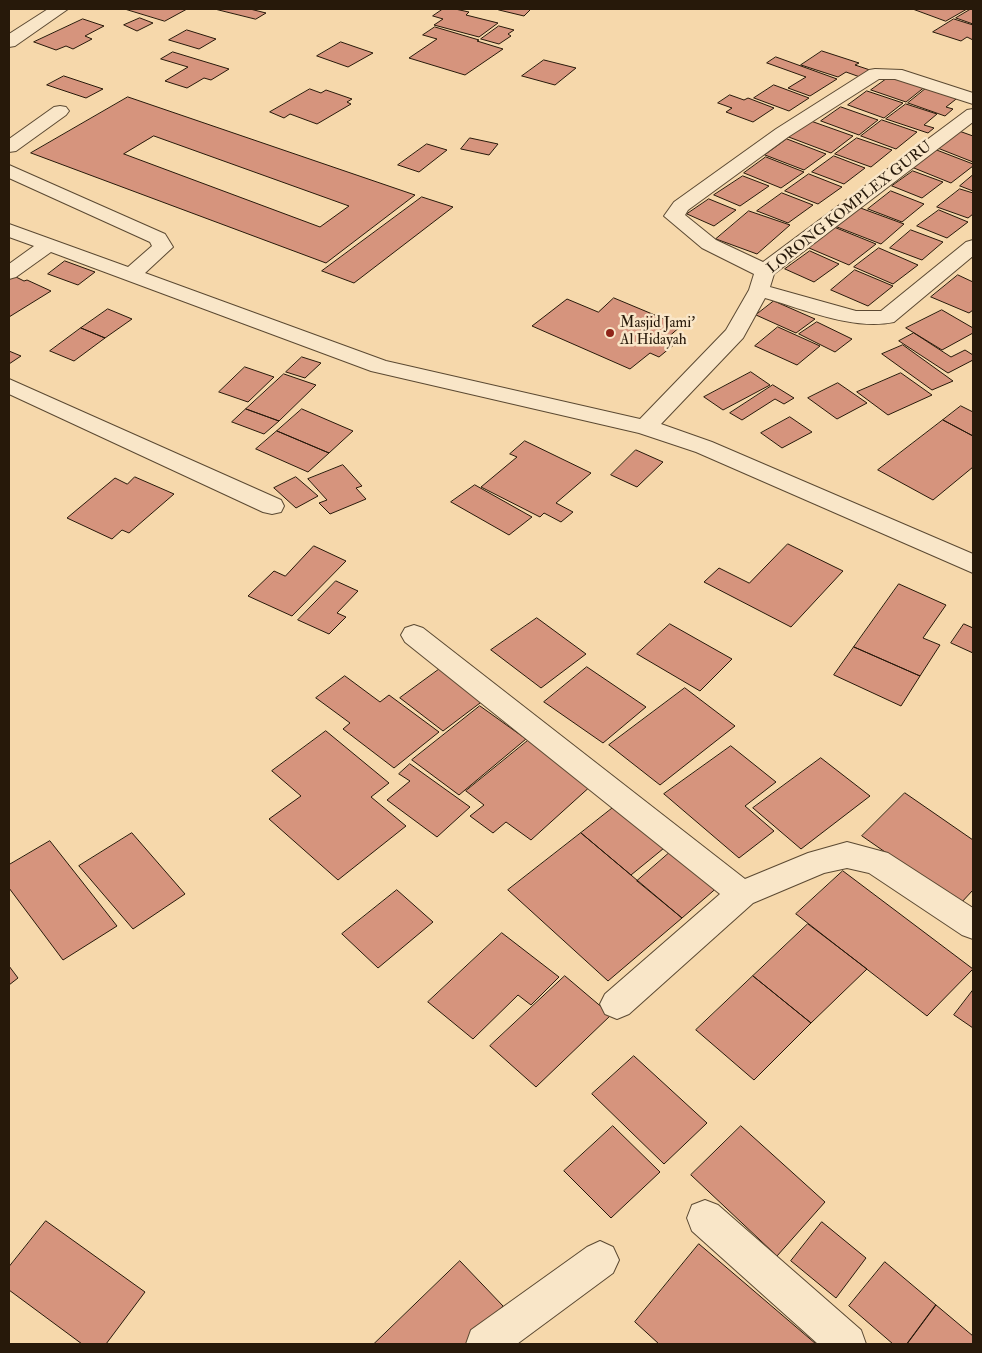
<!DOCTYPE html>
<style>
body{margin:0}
#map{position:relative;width:982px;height:1353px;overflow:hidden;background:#f6d8ab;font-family:"IM FELL Double Pica",serif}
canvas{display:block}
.frame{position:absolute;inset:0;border:10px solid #27190a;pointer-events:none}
</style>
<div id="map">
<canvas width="982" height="1353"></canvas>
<div class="frame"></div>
</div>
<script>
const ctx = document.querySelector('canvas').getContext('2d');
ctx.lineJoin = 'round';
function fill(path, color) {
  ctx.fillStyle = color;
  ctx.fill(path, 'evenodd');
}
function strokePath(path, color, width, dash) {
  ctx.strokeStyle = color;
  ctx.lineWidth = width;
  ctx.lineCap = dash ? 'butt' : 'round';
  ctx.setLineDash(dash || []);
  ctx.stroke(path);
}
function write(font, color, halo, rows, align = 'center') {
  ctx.font = font + ' "IM FELL Double Pica",serif';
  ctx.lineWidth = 5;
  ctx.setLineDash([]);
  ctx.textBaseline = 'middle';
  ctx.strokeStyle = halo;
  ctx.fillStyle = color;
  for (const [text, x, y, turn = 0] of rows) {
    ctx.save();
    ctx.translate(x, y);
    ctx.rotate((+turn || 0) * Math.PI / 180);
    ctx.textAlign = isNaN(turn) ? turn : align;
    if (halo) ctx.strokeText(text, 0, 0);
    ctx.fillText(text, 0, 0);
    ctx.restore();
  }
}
const building = new Path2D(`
 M125 9H187L165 21Z
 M215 9H250L266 13 256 19Z
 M443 9H455L469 12 466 15 498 23 479 37 434 25 443 19 433 16Z
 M500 9H531L524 16 499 10Z
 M913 9H967L946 21Z
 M971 9H973V24L956 18Z
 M140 18 153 23 137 31 124 25Z
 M83 19 104 26 85 36 92 39 73 49 66 46 56 50 34 42Z
 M954 19 973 25V40L967 37 961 41 933 32Z
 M499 26 514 30 508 34 511 36 499 44 481 39Z
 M435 27 479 40 477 41 503 49 465 75 409 58 437 39 423 35Z
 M187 30 216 39 199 49 169 40Z
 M341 42 373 53 348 67 317 56Z
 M822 51 859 63 855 65 870 70 860 77 846 72 838 77 801 65Z
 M173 52 229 69 211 80 204 78 187 88 165 81 188 67 161 59Z
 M776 57 837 79 810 96 788 88 806 77 767 63Z
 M544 60 576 68 555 85 522 76Z
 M892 75 926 86 906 102 871 90Z
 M64 76 103 89 86 98 47 85Z
 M774 85 809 98 789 111 754 98Z
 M929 86 960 96 946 107 953 109 945 116 908 103Z
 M310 89 321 93 326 90 352 99 347 102 351 104 317 124 290 114 284 118 270 112Z
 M867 91 903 103 884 118 848 105Z
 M730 95 744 100 748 98 774 108 753 122 726 112 732 108 718 103Z
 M128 97 415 195 326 263 31 153ZM154 136 349 206 320 227 124 154Z
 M906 104 937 114 924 125 934 128 928 133 886 119Z
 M841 107 878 120 859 135 821 121Z
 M808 120 853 136 831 153 786 136Z
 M882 120 917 132 896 149 861 136Z
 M959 131 973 136V162L935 147Z
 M470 138 498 144 489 155 461 149Z
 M857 138 892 150 871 167 835 154Z
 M787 139 826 154 804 170 765 155Z
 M427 144 447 150 419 172 398 165Z
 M934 149 973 164V166L951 183 909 166Z
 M834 156 865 168 844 184 812 172Z
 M766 157 804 172 781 188 744 173Z
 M913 171 943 182 922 198 892 186Z
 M809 174 842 187 818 204 785 191Z
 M973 175V191L960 186Z
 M743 176 769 186 740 206 714 195Z
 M960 189 973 193V214L968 218 937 207Z
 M891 191 924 204 902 222 868 209Z
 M782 193 813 205 788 223 757 211Z
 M422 197 453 207 354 283 322 271Z
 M709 199 736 210 714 226 687 214Z
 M855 206 904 224 881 244 832 225Z
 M939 210 968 222 947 238 917 226Z
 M749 211 790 225 757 254 716 239Z
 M829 225 876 244 849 265 802 245Z
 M911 230 943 242 922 260 890 248Z
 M879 248 918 265 893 284 854 267Z
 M810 251 839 264 814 282 785 269Z
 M65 261 95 272 78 285 48 274Z
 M855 270 893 286 868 306 831 290Z
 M958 275 973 282V310L969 313 931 297Z
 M14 276 24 281 27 280 51 291 9 317V279Z
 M614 298 681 326 666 339 676 343 659 357 650 353 630 369 532 326 567 299 598 312Z
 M774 301 815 319 796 333 756 315Z
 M108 309 132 319 105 338 81 328Z
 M942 310 973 328V333L942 350 906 328Z
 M817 322 852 339 835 352 799 334Z
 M778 327 820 346 797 365 755 346Z
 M81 328 105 338 74 361 50 351Z
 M914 333 951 357 965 350 973 355V360L948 373 899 341Z
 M903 345 953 381 932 390 882 354Z
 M9 351 21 356 9 364Z
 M302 357 321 363 305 378 286 372Z
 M245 367 274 377 248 402 219 392Z
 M751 372 770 385 723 410 704 397Z
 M901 373 932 395 888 415 857 392Z
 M284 374 316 385 279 421 246 409Z
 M838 383 867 403 837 419 808 398Z
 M773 385 794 398 784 404 775 399 742 420 730 413Z
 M961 406 973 412V436L943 420Z
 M246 409 279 421 264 434 232 422Z
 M302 409 353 431 329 453 277 431Z
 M790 417 812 432 782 448 761 433Z
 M943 420 973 436V467L933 500 878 470Z
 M277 431 329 453 308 472 256 449Z
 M525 441 591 473 556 503 573 512 561 522 544 513 540 517 481 487 517 457 510 454Z
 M636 450 663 462 637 487 611 475Z
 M343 465 362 486 356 488 366 499 330 514 319 503 327 500 308 479Z
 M135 477 174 494 129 533 122 530 112 539 67 518 115 478 127 484Z
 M296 477 318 496 296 508 274 488Z
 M475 485 532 517 509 535 451 502Z
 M788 544 843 571 791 627 704 582 719 568 749 583Z
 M314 546 346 561 292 616 248 596 274 571 285 576Z
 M336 581 358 591 337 613 346 617 329 634 298 620Z
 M899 584 946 605 923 638 940 645 920 676 854 647Z
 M537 618 586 654 541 688 491 650Z
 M670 624 732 659 700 691 637 654Z
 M964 624 973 628V653L951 643Z
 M854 647 920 676 901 706 834 675Z
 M587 667 646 707 603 743 544 702Z
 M441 668 484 700 443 731 400 698Z
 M345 676 380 702 389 695 439 732 394 768 343 729 350 723 316 698Z
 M685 688 735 726 660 785 609 745Z
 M480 706 526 739 459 795 412 760Z
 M326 731 389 783 371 797 406 826 338 880 269 819 301 796 272 771Z
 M530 739 593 784 531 840 506 822 493 833 470 816 484 805 466 791Z
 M731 746 776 782 745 806 774 831 739 858 664 794Z
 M821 758 870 796 801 849 753 808Z
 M410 764 470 807 437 837 387 800 410 781 399 774Z
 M905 793 973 840V890L960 904 862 836Z
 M619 803 669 844 631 875 581 833Z
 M132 833 185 894 133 929 79 866Z
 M581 833 682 918 608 981 508 890Z
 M50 841 117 926 63 960 9 888V865Z
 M675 848 720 885 682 918 637 881Z
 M843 871 973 969 927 1016 796 914Z
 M397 890 433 922 378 968 342 934Z
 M808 924 867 969 811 1023 753 976Z
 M502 933 559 977 531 1005 518 995 473 1039 428 1002Z
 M9 966 18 978 9 985Z
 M565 976 611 1015 536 1087 490 1046Z
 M753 976 811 1023 754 1080 696 1030Z
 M973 990V1028L954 1015Z
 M634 1056 707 1123 664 1164 592 1094Z
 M613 1126 660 1172 611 1218 564 1171Z
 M741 1126 825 1202 777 1256 691 1175Z
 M46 1221 145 1292 106 1344H82L9 1290V1267Z
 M822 1222 866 1258 836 1298 791 1261Z
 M699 1244 816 1344H659L635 1322Z
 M460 1261 503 1306 465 1344H374Z
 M885 1262 936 1305 907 1344H893L849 1306Z
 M936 1305 973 1336V1344H907Z`);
fill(building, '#d6947d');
strokePath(building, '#27190a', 1);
const minor = new Path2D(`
 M48 9H68L15 46 9 47V34Z
 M875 69 902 70 973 93V104L895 79H879L788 137 688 210 685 215 716 240 763 262 967 110 973 109V122L774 274 770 287 856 311H881L966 242 973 240V256L894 322C854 331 803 309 765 298L743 338 661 424 712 442 973 554V573L696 452 639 433 371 371 51 252 16 277 9 279V264L34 246 9 237V224L128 267 152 246 150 242 9 178V165L165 234 173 247 145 273 386 361 640 419 726 330 749 290 754 274 702 248 664 216 674 202 776 129 869 70Z
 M60 106 66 107 69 111 66 115 16 151 9 152V139L54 107Z
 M9 379 281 500 284 506 281 512 272 514 263 512 9 394Z
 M414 625 423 628 745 879 808 853 847 842 888 853 973 908V939L962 935 869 873 847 868 824 873 753 903 629 1014 617 1019 605 1014 600 1004 605 994 720 894 405 642 401 635 405 628Z
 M705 1200 718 1205 861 1330 866 1344H818L692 1231 687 1218 692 1205Z
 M600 1241 613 1247 619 1260 613 1273 517 1344H466L471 1330 587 1247Z`);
strokePath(minor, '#5b4932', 2);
fill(minor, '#f9e6c8');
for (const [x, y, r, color] of [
 [610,333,5,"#8f2418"]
]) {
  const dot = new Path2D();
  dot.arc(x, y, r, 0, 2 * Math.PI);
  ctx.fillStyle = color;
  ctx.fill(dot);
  strokePath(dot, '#f9e6c8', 2);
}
write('15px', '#27190a', '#f9e6c8', [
 ["LORONG KOMPLEX GURU",850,208,-38]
]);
write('15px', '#27190a', '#f9e6c8', [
 ["Masjid Jami'",620,324],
 ["Al Hidayah",620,341]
], 'left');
</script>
